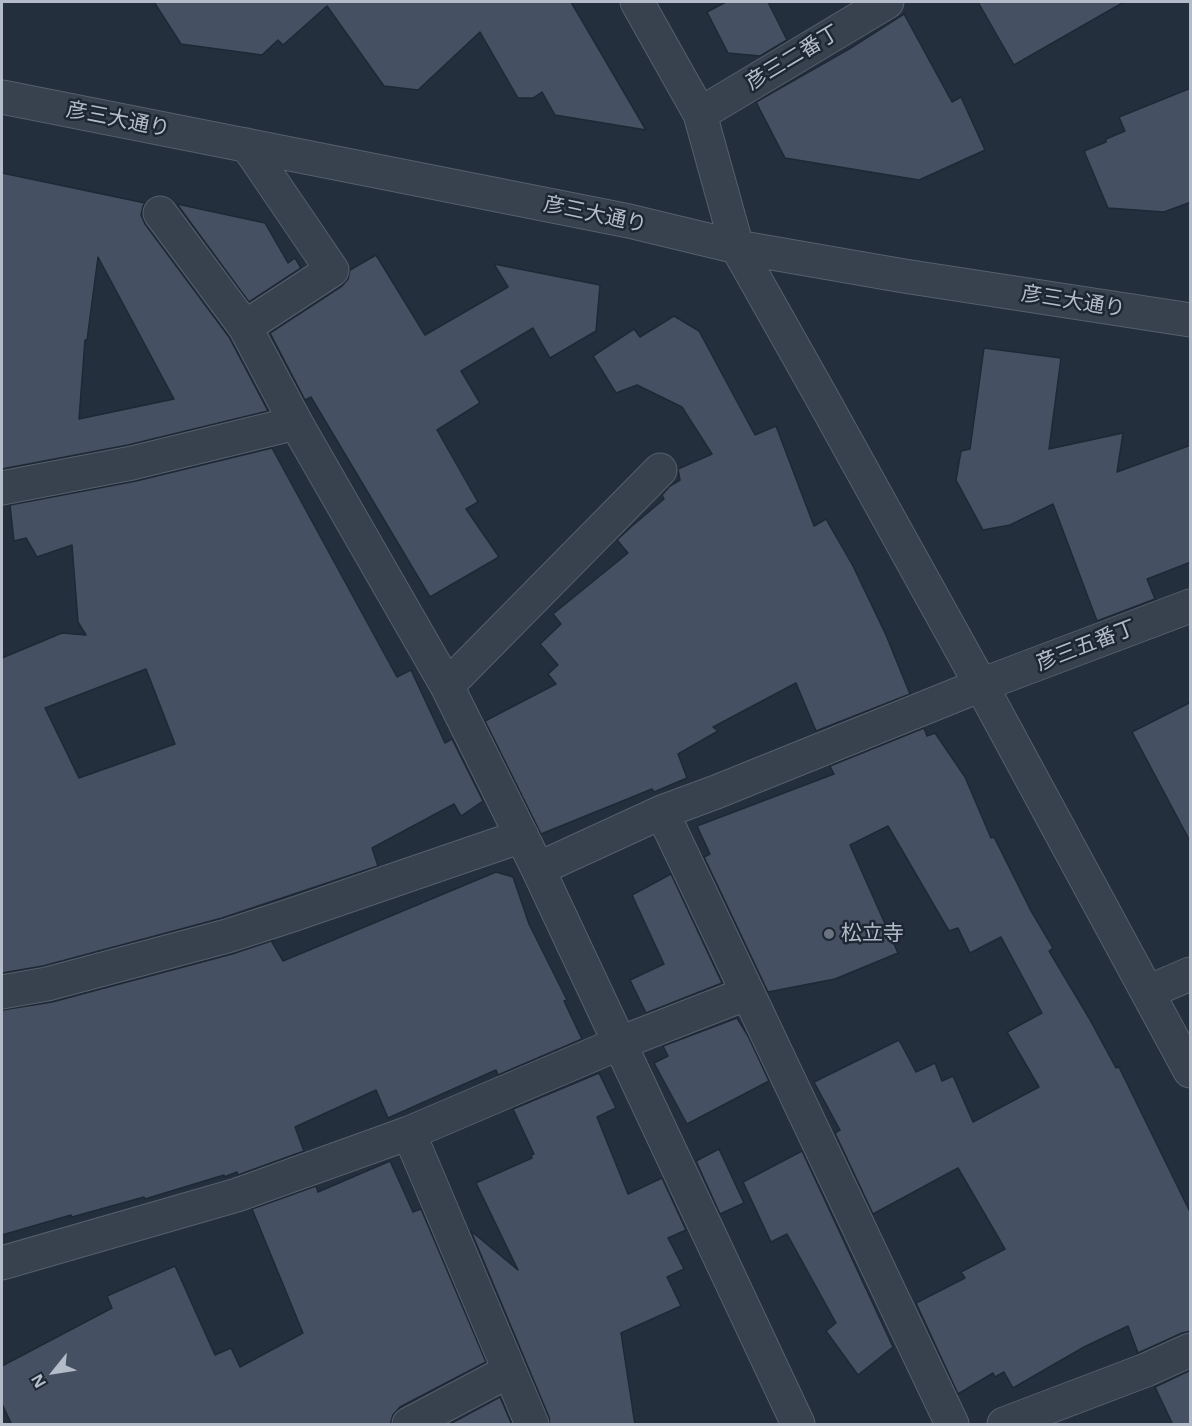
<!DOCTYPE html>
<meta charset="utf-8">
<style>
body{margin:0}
#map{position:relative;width:1192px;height:1426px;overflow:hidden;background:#242f3e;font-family:"Noto Sans",sans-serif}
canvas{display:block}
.frame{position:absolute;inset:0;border:3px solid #b4bcc9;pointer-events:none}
.north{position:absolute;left:24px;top:1342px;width:60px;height:60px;-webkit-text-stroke:4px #1d2633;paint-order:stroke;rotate:240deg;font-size:16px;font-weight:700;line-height:24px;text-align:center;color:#b4bcc9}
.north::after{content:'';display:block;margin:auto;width:21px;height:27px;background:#b4bcc9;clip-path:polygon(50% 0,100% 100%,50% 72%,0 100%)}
</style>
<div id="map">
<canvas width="1192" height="1426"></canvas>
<div class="frame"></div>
<div class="north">N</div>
</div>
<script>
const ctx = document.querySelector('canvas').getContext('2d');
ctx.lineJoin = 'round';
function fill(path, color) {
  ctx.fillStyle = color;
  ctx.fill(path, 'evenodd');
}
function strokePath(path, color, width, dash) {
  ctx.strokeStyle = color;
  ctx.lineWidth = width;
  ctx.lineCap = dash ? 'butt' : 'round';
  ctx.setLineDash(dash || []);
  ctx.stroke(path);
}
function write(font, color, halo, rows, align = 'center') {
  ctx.font = font + ' "Noto Sans","Noto Sans JP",sans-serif';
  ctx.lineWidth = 5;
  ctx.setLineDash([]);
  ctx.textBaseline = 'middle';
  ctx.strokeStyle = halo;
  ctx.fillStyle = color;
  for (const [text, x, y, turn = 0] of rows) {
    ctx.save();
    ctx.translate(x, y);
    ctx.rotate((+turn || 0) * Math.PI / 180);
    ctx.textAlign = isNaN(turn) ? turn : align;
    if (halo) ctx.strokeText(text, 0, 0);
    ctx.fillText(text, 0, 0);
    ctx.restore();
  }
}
const building = new Path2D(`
 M154 2H571L646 130 555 115 542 92 533 98H518L480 32 418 90 384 86 327 6 283 45 278 40 262 55 181 44Z
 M726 2H768L787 40 760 56 728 53 707 12Z
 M978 2H1124L1014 65Z
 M904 14 952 102 961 97 985 150 919 180 785 158 756 102 849 49Z
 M1191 88V202L1164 212 1108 208 1084 151 1106 142V139L1125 131 1119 117Z
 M2 173 145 203 143 206 141 215 145 224 229 337 268 411 128 445 2 469ZM98 257 174 399 79 419 85 340H87Z
 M177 204 265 223 288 263 295 258 301 268 249 302Z
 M376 255 425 335 508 287 494 264 600 285 596 331 550 358 533 328 461 371 480 403 437 430 478 502 466 509 499 557 430 597 311 397 305 400 270 333 342 286 348 279 350 270Z
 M674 316 699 331 755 435 776 426 814 526 826 519 853 566 886 635 910 694 816 731 796 683 713 727 718 731 678 754 687 778 654 792 652 789 541 834 485 721 556 684 548 674 558 665 540 644 561 624 553 614 628 553 617 540 632 526 664 499 662 495 670 486 680 480 678 469 712 454 682 407 637 385 616 393 593 356 634 329 640 337Z
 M984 348 1061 358 1049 449 1123 433 1117 472 1191 445V562L1147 579 1155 599 1097 621 1053 504 1010 525 983 530 956 480 961 451 970 449Z
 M272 448 397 677 411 670 445 743 452 739 483 801 461 816 454 804 372 848 378 866 222 918 43 966 2 973V658L62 633 86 635 78 622 72 545 37 557 26 538 14 541 10 505 136 481ZM146 669 175 744 79 778 45 708Z
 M1191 702V843L1132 732Z
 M924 728 927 736 935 733 965 777 991 838 994 837 1030 909 1053 948 1049 951 1089 1018 1116 1068 1119 1067 1191 1214V1331L1182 1333 1138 1353 1128 1326 1084 1347 1013 1388 1004 1372 995 1377 993 1373 958 1394 916 1303 965 1278 961 1272 1005 1249 958 1168 873 1214 835 1133 840 1130 814 1082 899 1040 916 1072 935 1063 942 1081 953 1076 973 1122 1039 1087 1007 1032 1042 1013 1001 937 970 953 958 928 949 931 888 826 850 845 898 953 835 979 768 992 704 857 710 854 697 826 834 774 830 766Z
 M496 872 513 877 529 924 567 1000 564 1001 582 1039 498 1075 496 1070 388 1118 376 1090 295 1127 304 1151 238 1175 237 1172 224 1177V1175L145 1199 144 1197 72 1217 71 1215 2 1235V1010L52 1002 232 954 274 940 272 942 283 961Z
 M671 874 722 983 646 1013 630 980 664 964 632 895Z
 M737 1018 748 1036 769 1081 687 1124 654 1063 668 1056 663 1046Z
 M599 1073 616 1108 597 1117 628 1194 662 1178 686 1230 668 1238 684 1269 667 1277 681 1306 621 1333 635 1425H550L549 1417 471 1231 518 1270 476 1183 532 1158 531 1155 534 1154 513 1109Z
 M719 1149 744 1203 720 1214 696 1161Z
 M802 1151 893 1347 858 1375 826 1331 836 1323 787 1234 771 1242 743 1182Z
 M390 1161 413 1212 421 1209 486 1362 400 1407 393 1415 390 1425H12L2 1404V1366L112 1308 107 1296 175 1266 215 1355 231 1348 240 1367 303 1333 252 1209 316 1186 318 1192Z
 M1191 1370V1425H1173L1155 1387Z
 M500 1397 512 1425H448Z`);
fill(building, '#455162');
strokePath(building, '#1f2835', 1.5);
const minor = new Path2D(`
 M637 2 700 114 737 247 821 396 981 685 1190 1071
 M2 97 629 221 737 247 904 276 1190 320
 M700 114 887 2
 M160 213 245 327 296 423 447 686 538 869 798 1424
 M245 327 332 270 247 145
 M2 488 132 463 296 423
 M447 686 660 470
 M662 812 952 1424
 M538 869 662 812 716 792 981 685 1190 606
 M2 992 47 984 227 936 289 916 522 836
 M1148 992 1190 974
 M409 1133 532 1424
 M2 1263 237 1195 409 1133 620 1043 748 993
 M409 1424 509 1371
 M1004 1424 1146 1370 1190 1350`);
strokePath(minor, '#565f6c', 35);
strokePath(minor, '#38414e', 33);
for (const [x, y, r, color] of [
 [829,934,6,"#6b7280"]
]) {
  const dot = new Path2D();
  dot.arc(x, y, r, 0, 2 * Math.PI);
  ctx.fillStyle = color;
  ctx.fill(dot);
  strokePath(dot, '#1d2633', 2);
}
write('21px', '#b4bcc9', '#1d2633', [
 ["彦三二番丁",793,58,-31],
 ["彦三大通り",118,120,11],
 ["彦三大通り",595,215,12],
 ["彦三大通り",1073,302,9],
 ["彦三五番丁",1086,646,-21]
]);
write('21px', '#b4bcc9', '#1d2633', [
 ["松立寺",841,934]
], 'left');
</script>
